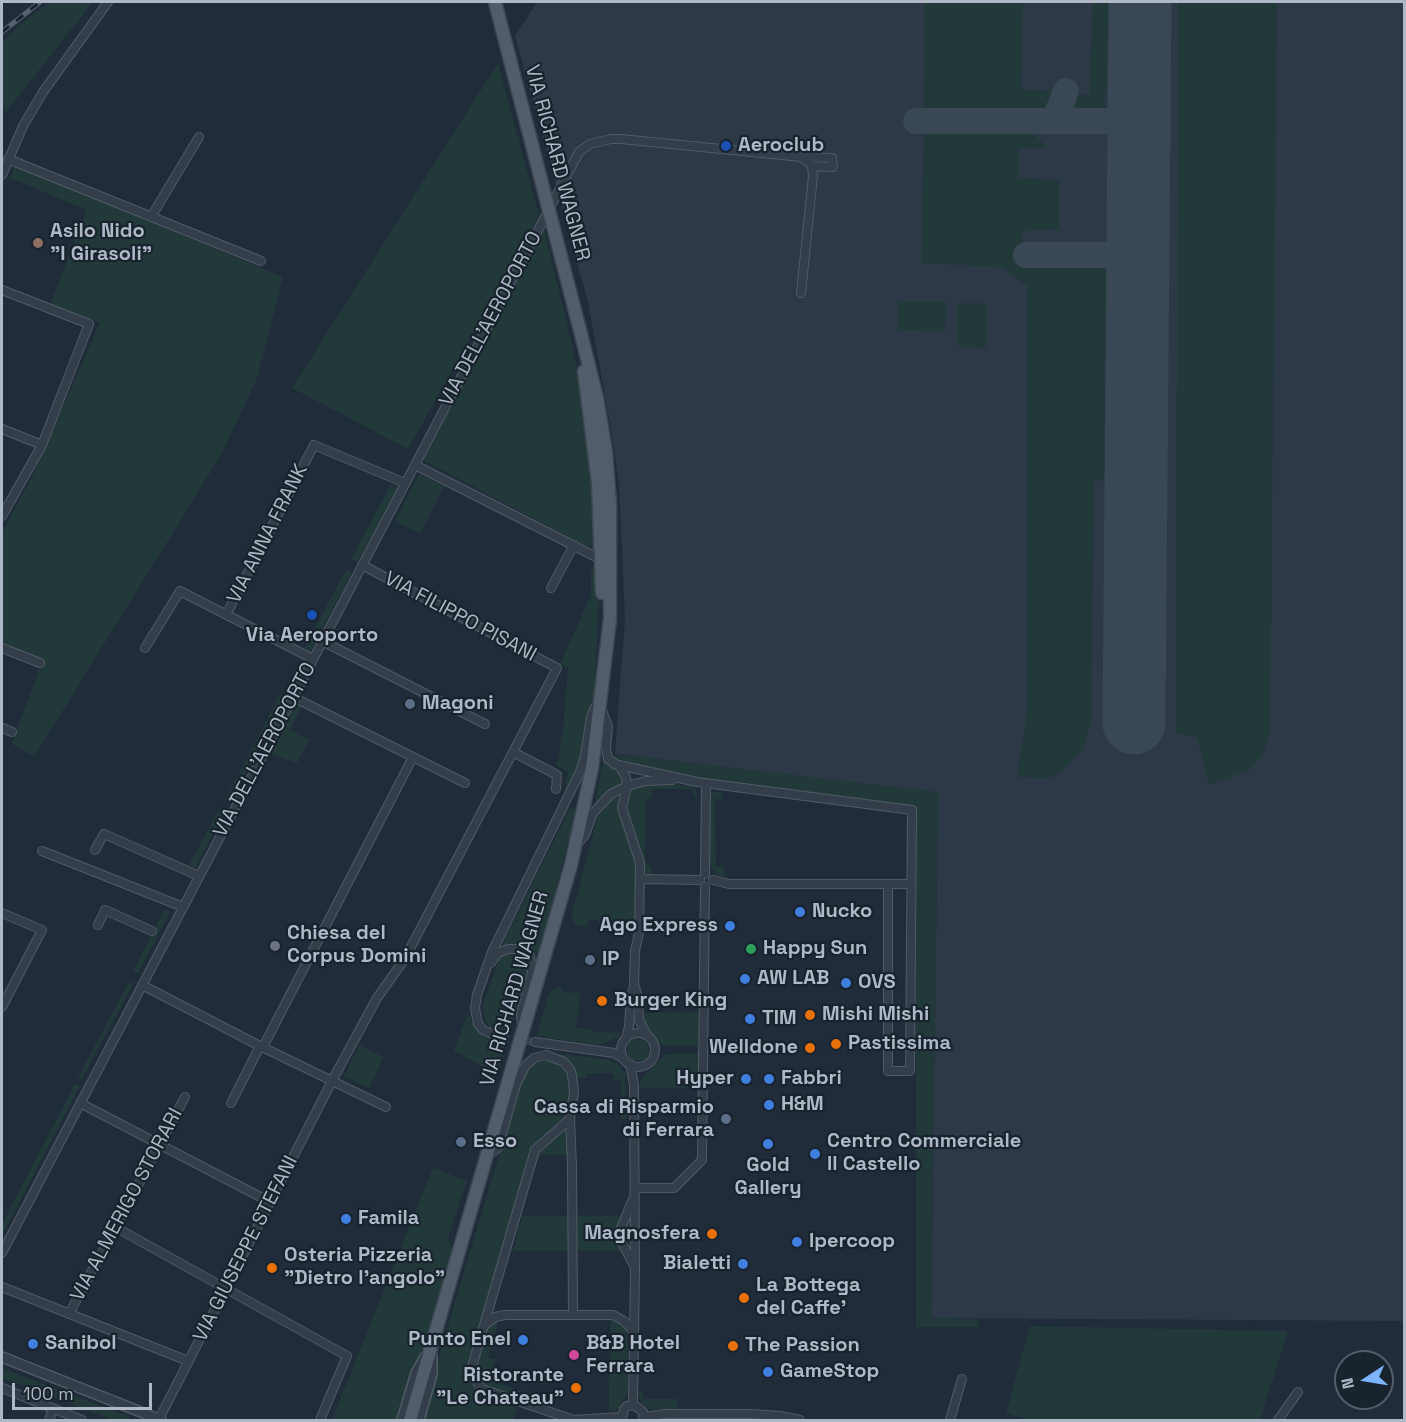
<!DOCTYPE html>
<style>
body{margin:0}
#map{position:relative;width:1406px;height:1422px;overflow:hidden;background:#202c39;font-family:"Space Grotesk",sans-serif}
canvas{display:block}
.frame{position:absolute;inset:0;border:3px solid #aeb8c6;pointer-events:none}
.north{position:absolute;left:1334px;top:1350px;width:60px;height:60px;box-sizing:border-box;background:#19232e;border:2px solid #555f6b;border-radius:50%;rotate:258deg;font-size:16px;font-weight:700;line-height:24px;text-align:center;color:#aeb8c6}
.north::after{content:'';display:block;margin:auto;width:21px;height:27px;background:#7cb5fd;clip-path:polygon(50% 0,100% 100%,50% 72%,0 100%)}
.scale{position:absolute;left:12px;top:1383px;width:140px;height:27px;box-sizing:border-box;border:3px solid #aeb8c6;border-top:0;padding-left:8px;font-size:18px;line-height:21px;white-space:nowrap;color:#aeb8c6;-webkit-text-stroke:4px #19232e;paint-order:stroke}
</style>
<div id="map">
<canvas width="1406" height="1422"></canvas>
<div class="frame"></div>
<div class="north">N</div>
<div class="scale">100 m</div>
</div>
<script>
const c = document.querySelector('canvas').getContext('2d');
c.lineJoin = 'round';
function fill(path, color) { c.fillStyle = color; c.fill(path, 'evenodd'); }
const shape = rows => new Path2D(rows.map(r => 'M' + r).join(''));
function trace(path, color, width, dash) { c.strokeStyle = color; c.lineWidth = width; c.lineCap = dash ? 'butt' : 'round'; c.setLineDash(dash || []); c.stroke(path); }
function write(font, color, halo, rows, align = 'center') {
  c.font = font + ' "Space Grotesk",sans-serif'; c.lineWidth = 4.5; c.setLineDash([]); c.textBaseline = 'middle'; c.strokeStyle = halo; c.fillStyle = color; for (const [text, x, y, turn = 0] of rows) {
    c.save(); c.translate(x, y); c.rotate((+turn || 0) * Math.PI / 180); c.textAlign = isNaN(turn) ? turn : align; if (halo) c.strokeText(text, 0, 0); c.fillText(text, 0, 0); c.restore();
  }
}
const airport = shape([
 [537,2,1404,2,1404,1321,931,1318,938,793,615,754,625,618,619,483,612,434,588,302,515,36]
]);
const green = shape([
 [50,2,93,2,6,112,2,108,2,42,22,23],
 [925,2,1023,2,1021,90,1055,91,1046,112,924,109],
 [1093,2,1110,2,1105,109,1070,107,1071,94,1089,95],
 [1178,2,1277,2,1270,733,1262,756,1249,770,1209,785,1197,738,1176,733],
 [498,63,539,216,408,449,292,388],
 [924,133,1034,134,1048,148,1019,148,1018,178,1059,180,1059,229,1022,231,1022,264,1109,264,1106,481,1094,480,1091,720,1083,749,1063,771,1051,778,1017,777,1027,711,1027,286,1001,267,921,263],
 [15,166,283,277,256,381,221,455,34,757,12,744,43,659,2,643,2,532,32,477,100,323,50,305,87,210,10,178],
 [544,229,572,344,592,452,597,543,593,546,586,546,423,460],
 [898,302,946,302,945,331,898,330],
 [958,303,986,303,986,348,958,347],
 [419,474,444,486,420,534,395,521],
 [391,484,397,488,358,562,351,559],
 [594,567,598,568,600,575,594,698,589,709,580,768,567,795,564,793,568,772,557,765,563,731,568,668,560,664,591,595,591,570],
 [346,569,352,572,310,652,304,649],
 [281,693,286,696,230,802,225,800],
 [296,703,302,706,290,730,309,740,297,763,271,754],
 [615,754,938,792,931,1318,979,1319,978,1327,916,1327,916,806,704,779,627,765,614,758],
 [604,757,608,765,619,772,622,777,622,782,595,804],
 [644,784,666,784,693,786,696,789,697,799,693,795,693,789,653,789,653,796,646,800,645,860,646,864,651,867,651,875,643,872,625,811,629,789],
 [713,792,722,792,722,799,715,799,716,867,724,867,724,874,727,878,716,875,708,861,709,795],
 [621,795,636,860,636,920,633,927,629,928,601,926,598,920,589,920,586,926,577,926,571,916,573,909,595,827,598,817,605,808,612,800],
 [220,808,225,811,195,868,189,865],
 [570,808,574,808,576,812,539,953,533,954,528,948,517,944,508,944,500,949],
 [165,909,170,912,138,973,133,971],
 [508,952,522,954,529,964,510,1031,490,1028,486,1022,482,1007,499,960,503,954],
 [129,982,133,984,82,1079,78,1077],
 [561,986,563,992,580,993,576,1028,589,1029,593,1032,621,1033,618,1037,599,1045,537,1036,548,995,555,988],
 [468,1012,473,1026,479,1033,489,1040,505,1046,498,1074,454,1051],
 [698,1012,698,1046,664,1046,652,1036,642,1022,642,1013],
 '627 1050a11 11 0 1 1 22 0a11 11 0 1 1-22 0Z',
 [359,1045,384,1057,369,1088,344,1076],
 [554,1053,609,1060,619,1065,625,1073,627,1119,621,1119,621,1080,614,1080,614,1073,586,1074,586,1078,577,1078,574,1068,568,1061],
 [670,1054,699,1054,699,1072,687,1072,687,1088,639,1088,641,1080,660,1059,665,1055],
 [547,1060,562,1063,567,1071,571,1101,567,1116,534,1147,531,1153,468,1369,471,1382,477,1390,517,1408,513,1420,424,1420,442,1345,523,1076,533,1064],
 [75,1084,80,1086,2,1235,2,1224],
 [567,1126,567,1155,538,1155],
 [433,1168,467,1181,448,1239,452,1249,430,1331,399,1420,332,1420],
 [522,1216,568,1216,569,1250,513,1251],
 [576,1216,620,1216,616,1229,617,1241,622,1251,576,1250],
 [499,1319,488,1358,496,1359,488,1379,521,1391,519,1399,485,1385,479,1378,476,1370,476,1364,485,1334,490,1326],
 [610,1320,623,1324,627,1330,629,1391,618,1410,609,1410],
 [1030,1326,1288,1331,1260,1420,1030,1420,1006,1413],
 [2,1368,128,1416,132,1420,113,1420,2,1378],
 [638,1392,643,1392,643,1399,677,1399,677,1409,649,1409,642,1404]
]);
const taxiway = shape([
 [916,121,1139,121],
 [1054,121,1066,91],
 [1026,255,1138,255]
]);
const runway = shape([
 [1134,723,1140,2]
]);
const minorTunnel = shape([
 [501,1038,535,1042]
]);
const minor = shape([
 [8,159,261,261],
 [2,175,23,126,43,92,108,2],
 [151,217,199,137],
 [2,290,89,324,42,445,2,516],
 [801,293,813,176,812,166],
 [2,429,42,445],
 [415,465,602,560],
 [551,588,574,545],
 [226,615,314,445,405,483],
 [322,641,485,724],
 [2,648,40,663],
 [145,648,180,591,313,659],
 [293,697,465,783],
 [601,708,608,726,606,748,608,759,620,767,626,777,627,786,622,808,640,863,639,933,635,951,634,986,631,997,629,1026,626,1039],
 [2,728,12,732],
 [513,752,557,775,556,789],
 [614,764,697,782,912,810,910,1071,888,1071,888,884],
 [577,845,585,835,593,813,611,794,627,786,646,781,672,780],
 [95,850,104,834,199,876],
 [42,851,183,907],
 [705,874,706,783],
 [640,879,700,880],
 [713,880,729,884,911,884],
 [2,913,42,930,2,1007],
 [98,925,105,910,152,931],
 [491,963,498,953,508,949,523,949,530,956,532,972,521,1014,522,1023],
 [142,985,260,1046,386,1107],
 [635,987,638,998,639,1020,647,1035],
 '621 1050a17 17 0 1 1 34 0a17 17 0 1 1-34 0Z',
 [501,1038,483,1030,478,1024,475,1008,477,995,492,952,580,772,585,756,591,717,595,707],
 [535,1042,614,1053,624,1059],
 [263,1047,413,757],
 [630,1064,634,1085,635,1269,633,1405],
 [80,1103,270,1202],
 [231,1103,260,1046],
 [570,1119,572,1166,573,1315],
 [487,1156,498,1148,516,1085,525,1066,534,1058,546,1055,564,1062,571,1071,573,1081,574,1092,570,1119,535,1150,473,1363,473,1371,476,1381,482,1389,574,1420,621,1417],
 [635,1188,674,1188,702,1160,705,887],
 [633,1199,619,1233,622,1243,633,1264],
 [115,1227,347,1356,320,1420],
 [2,1253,579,152,590,144,611,139,621,139,802,157,812,166,833,167,832,158,802,157],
 [2,1287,188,1361],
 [69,1314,185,1097],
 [485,1325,495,1317,505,1315,613,1315,624,1321,634,1332],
 [2,1388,82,1420],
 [644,1417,665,1414,751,1414,780,1416,800,1420],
 [159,1419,333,1079,377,998,404,960,557,668,362,565],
 [622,1419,624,1409,627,1406,634,1405,643,1412,643,1420],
 [49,1420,53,1409],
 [950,1420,962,1379],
 [1278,1420,1298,1392]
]);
const tertiary = shape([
 [2,1357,161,1420],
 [402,1420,416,1373,425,1357],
 [419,1420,432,1374,432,1356]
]);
const primary = shape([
 [584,371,598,483,602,593],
 [410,1420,571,865,592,768,610,619,610,504,606,452,597,398,581,334]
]);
const rail = shape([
 [2,32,40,2]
]);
const primaryBridge = shape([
 [495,2,581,334]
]);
const markers = [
 [726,146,6,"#1a4fb4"],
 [38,243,6,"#8d6e63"],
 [312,615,6,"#1a4fb4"],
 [410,704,6,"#5c6f8a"],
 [800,912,6,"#3f7fe0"],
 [730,926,6,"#3f7fe0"],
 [275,946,6,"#6b7280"],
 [751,949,6,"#2e9e5b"],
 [590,960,6,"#5c6f8a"],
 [745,979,6,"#3f7fe0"],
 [846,983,6,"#3f7fe0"],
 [602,1001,6,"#e8710a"],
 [810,1015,6,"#e8710a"],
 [750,1019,6,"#3f7fe0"],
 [836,1044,6,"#e8710a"],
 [810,1048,6,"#e8710a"],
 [746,1079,6,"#3f7fe0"],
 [769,1079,6,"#3f7fe0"],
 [769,1105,6,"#3f7fe0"],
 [726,1119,6,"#5c6f8a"],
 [461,1142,6,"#5c6f8a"],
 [768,1144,6,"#3f7fe0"],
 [815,1154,6,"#3f7fe0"],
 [346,1219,6,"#3f7fe0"],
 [712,1234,6,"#e8710a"],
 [797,1242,6,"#3f7fe0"],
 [743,1264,6,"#3f7fe0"],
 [272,1268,6,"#e8710a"],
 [744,1298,6,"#e8710a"],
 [523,1340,6,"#3f7fe0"],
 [33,1344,6,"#3f7fe0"],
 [733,1346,6,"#e8710a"],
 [574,1355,6,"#d1479c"],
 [768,1372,6,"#3f7fe0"],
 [576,1388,6,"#e8710a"]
];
const poiNames = [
 ["Aeroclub",738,146],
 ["Asilo Nido",50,232],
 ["\"I Girasoli\"",50,255],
 ["Via Aeroporto",312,636,"center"],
 ["Magoni",422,704],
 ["Nucko",812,912],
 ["Ago Express",718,926,"right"],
 ["Chiesa del",287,934],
 ["Corpus Domini",287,957],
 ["Happy Sun",763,949],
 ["IP",602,960],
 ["AW LAB",757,979],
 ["OVS",858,983],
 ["Burger King",614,1001],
 ["Mishi Mishi",822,1015],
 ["TIM",762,1019],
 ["Pastissima",848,1044],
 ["Welldone",798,1048,"right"],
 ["Hyper",734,1079,"right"],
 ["Fabbri",781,1079],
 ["H&M",781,1105],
 ["Cassa di Risparmio",714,1108,"right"],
 ["di Ferrara",714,1131,"right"],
 ["Esso",473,1142],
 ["Centro Commerciale",827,1142],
 ["Il Castello",827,1165],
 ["Gold",768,1166,"center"],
 ["Gallery",768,1189,"center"],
 ["Famila",358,1219],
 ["Magnosfera",700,1234,"right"],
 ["Ipercoop",809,1242],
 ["Osteria Pizzeria",284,1256],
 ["\"Dietro l'angolo\"",284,1279],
 ["Bialetti",731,1264,"right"],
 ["La Bottega",756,1286],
 ["del Caffe'",756,1309],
 ["Punto Enel",511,1340,"right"],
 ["Sanibol",45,1344],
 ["B&B Hotel",586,1344],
 ["Ferrara",586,1367],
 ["The Passion",745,1346],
 ["GameStop",780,1372],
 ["Ristorante",564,1376,"right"],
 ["\"Le Chateau\"",564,1399,"right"]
];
const streetNames = [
 ["VIA RICHARD WAGNER",557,163,75],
 ["VIA DELL'AEROPORTO",491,319,-62],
 ["VIA ANNA FRANK",268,534,-63],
 ["VIA FILIPPO PISANI",460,617,28],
 ["VIA DELL'AEROPORTO",265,750,-62],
 ["VIA RICHARD WAGNER",515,989,-74],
 ["VIA ALMERIGO STORARI",127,1205,-62],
 ["VIA GIUSEPPE STEFANI",246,1249,-63]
];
fill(airport, '#2d3946');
fill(green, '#22393a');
trace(taxiway, '#3a4755', 26);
trace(runway, '#3a4755', 63);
trace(minorTunnel, '#35414e', 8, [8, 4]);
trace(minor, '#515b67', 10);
trace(tertiary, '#515b67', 12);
trace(primary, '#3d4753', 15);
trace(minor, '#333e4a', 8);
trace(tertiary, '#333e4a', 9);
trace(primary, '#515d6a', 12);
trace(rail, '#556271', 5);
trace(rail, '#19232e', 3, [9]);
trace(primaryBridge, '#3d4753', 15, []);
trace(primaryBridge, '#515d6a', 12);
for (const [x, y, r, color] of markers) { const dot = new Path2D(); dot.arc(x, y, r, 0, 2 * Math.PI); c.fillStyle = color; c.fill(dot); trace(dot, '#19232e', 2); }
write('bold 20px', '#aeb8c6', '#19232e', poiNames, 'left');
write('20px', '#aeb8c6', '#19232e', streetNames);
</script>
